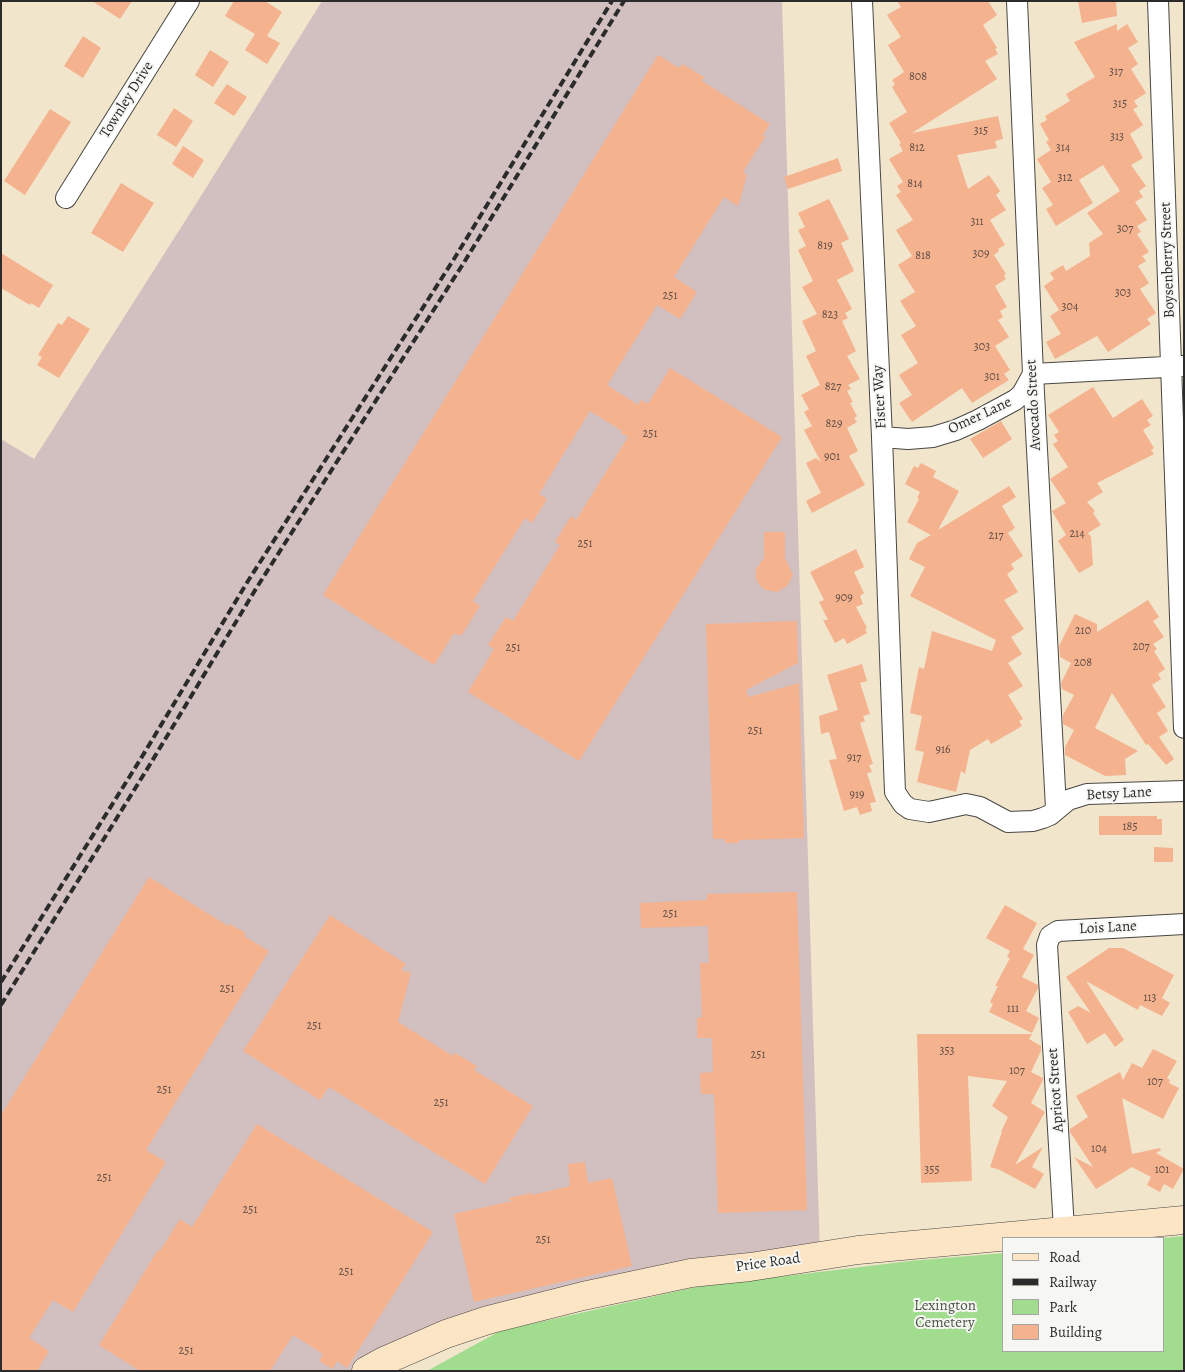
<!DOCTYPE html>
<style>
body{margin:0}
#map{position:relative;width:1185px;height:1372px;overflow:hidden;background:#f1e5cc;font-family:Alegreya,serif}
canvas{display:block}
.frame{position:absolute;inset:0;border:2px solid #2b2b2b;pointer-events:none}
.legend{position:absolute;left:1002px;top:1237px;width:162px;height:115px;box-sizing:border-box;background:#f6f6f2;border:1px solid #a5a5a2;margin:0;padding:6px 9px;list-style:none;font-size:15px;color:#2b2b2b}
.legend li{display:flex;align-items:center;gap:10px;height:25px}
.legend b{width:25px;border:1px solid #a5a5a2}
</style>
<div id="map">
<canvas width="1185" height="1372"></canvas>
<div class="frame"></div>
<ul class="legend">
<li><b style="height:6px;background:#fce5c4"></b>Road</li>
<li><b style="height:6px;background:#2b2b2b"></b>Railway</li>
<li><b style="height:14px;background:#a1dc8f"></b>Park</li>
<li><b style="height:14px;background:#f5b28f"></b>Building</li>
</ul>
</div>
<script>
const c = document.querySelector('canvas').getContext('2d');
c.lineJoin = 'round';
function fill(path, color) { c.fillStyle = color; c.fill(path, 'evenodd'); }
const shape = rows => new Path2D(rows.map(r => 'M' + r).join(''));
function trace(path, color, width, dash) { c.strokeStyle = color; c.lineWidth = width; c.lineCap = dash ? 'butt' : 'round'; c.setLineDash(dash || []); c.stroke(path); }
function write(font, color, halo, rows, align = 'center') {
  c.font = font + ' Alegreya,serif'; c.lineWidth = 4; c.setLineDash([]); c.textBaseline = 'middle'; c.strokeStyle = halo; c.fillStyle = color; for (const [text, x, y, turn = 0] of rows) {
    c.save(); c.translate(x, y); c.rotate((+turn || 0) * Math.PI / 180); c.textAlign = isNaN(turn) ? turn : align; if (halo) c.strokeText(text, 0, 0); c.fillText(text, 0, 0); c.restore();
  }
}
const industrial = shape([
 [322,1,782,1,820,1256,662,1279,366,1371,1,1371,1,439,34,459,206,188]
]);
const green = shape([
 [1184,1236,1184,1371,427,1371,500,1331,696,1287,910,1261,1004,1253,1004,1351,1164,1351,1163,1238]
]);
const building = shape([
 [92,1,132,1,120,19],
 [234,1,265,1,282,12,267,36,280,43,267,64,245,50,255,34,225,16],
 [897,1,988,1,997,15,983,25,997,48,995,49,998,54,985,61,997,79,912,133,998,116,1003,139,995,141,997,148,957,155,968,189,989,175,1000,191,996,195,1006,210,990,220,1005,245,998,249,999,251,994,255,1006,274,1004,275,1006,279,995,286,1007,307,1000,311,1003,317,998,320,1009,337,995,346,1010,370,1004,374,1009,380,972,403,962,388,912,422,899,403,912,395,899,375,918,363,901,335,916,326,900,301,915,292,898,265,912,256,896,230,913,220,896,195,901,192,897,186,903,182,889,159,903,151,899,144,901,143,889,123,907,112,892,87,895,84,892,80,904,72,888,45,901,37,887,15,901,7],
 [1078,1,1116,1,1117,16,1082,23],
 [1117,24,1117,31,1127,24,1138,42,1128,48,1138,64,1131,69,1146,93,1134,101,1138,107,1133,109,1143,125,1130,134,1143,158,1131,165,1146,186,1139,191,1143,197,1135,202,1147,220,1137,226,1141,232,1137,234,1149,252,1142,256,1146,261,1138,266,1149,283,1140,289,1156,313,1147,319,1151,324,1108,352,1097,336,1055,359,1046,342,1061,334,1050,316,1059,310,1044,286,1054,279,1050,273,1063,265,1066,271,1090,256,1089,243,1103,234,1087,213,1120,191,1103,165,1079,180,1093,203,1056,226,1046,209,1053,205,1042,188,1051,182,1037,159,1051,150,1046,142,1049,140,1040,124,1047,120,1045,116,1070,101,1066,94,1095,77,1074,42],
 [83,36,101,48,83,78,64,66],
 [210,50,229,62,213,87,195,75],
 [658,55,679,68,682,64,704,77,702,81,770,124,763,135,765,137,743,172,747,175,738,206,724,197,674,277,697,292,680,319,657,305,607,385,638,405,641,400,648,404,670,368,782,437,579,761,468,692,494,649,488,645,506,617,513,621,560,545,555,542,571,516,576,520,628,437,621,433,622,431,590,411,539,494,547,499,532,523,525,518,473,601,480,606,461,636,454,633,434,665,323,595],
 [227,84,247,97,234,116,214,103],
 [174,108,193,121,176,147,157,135],
 [50,109,71,122,25,195,4,181],
 [183,146,204,160,193,178,172,164],
 [838,158,842,171,788,189,784,177],
 [121,183,154,203,123,252,91,233],
 [829,199,849,239,841,243,854,271,837,280,852,309,845,313,848,318,842,321,856,351,847,356,860,379,848,385,851,389,847,391,853,402,850,403,857,416,854,418,857,422,847,428,858,451,849,456,865,485,812,513,806,501,821,493,806,463,816,458,821,462,804,430,812,426,804,412,809,409,801,395,820,385,806,356,816,351,802,321,817,314,802,287,813,281,798,250,806,246,798,230,805,227,798,213],
 [1,253,53,285,39,308,31,303,30,305,1,288],
 [68,316,90,329,59,378,37,365,42,357,38,355,58,323,62,325],
 [1093,387,1113,418,1142,399,1153,416,1147,420,1151,425,1143,430,1154,448,1151,450,1154,454,1097,483,1103,492,1087,502,1095,511,1093,513,1101,525,1088,533,1091,537,1093,565,1079,573,1058,541,1066,535,1052,511,1066,503,1050,479,1068,467,1053,444,1058,441,1054,435,1059,432,1048,415],
 [1001,421,1012,439,983,458,970,439],
 [921,463,936,471,933,477,959,491,938,530,1009,486,1016,497,1002,506,1015,528,1008,533,1023,556,1011,564,1014,569,1007,574,1018,592,1004,600,1024,629,1011,637,1022,654,1008,663,1023,686,1008,695,1023,719,1019,721,1022,726,991,744,988,739,970,750,965,774,961,771,956,792,917,782,924,752,915,750,922,716,910,713,919,667,924,669,932,631,992,651,996,640,910,596,925,567,909,559,917,543,931,535,907,522,919,499,917,498,920,492,905,484,914,466,918,468],
 [764,532,785,532,785,558,793,575,787,586,777,592,766,590,761,587,756,579,756,569,764,558],
 [856,549,864,567,854,572,864,593,860,596,863,604,856,607,867,628,865,629,867,633,847,644,844,638,835,643,823,620,828,620,819,602,824,600,810,572],
 [1148,600,1159,617,1153,621,1164,637,1153,644,1157,649,1154,651,1165,669,1158,674,1161,679,1152,685,1166,707,1157,713,1168,731,1159,737,1174,759,1166,765,1148,744,1146,745,1112,693,1095,728,1138,751,1125,759,1126,775,1105,776,1065,755,1065,747,1074,730,1063,724,1063,715,1074,695,1062,689,1061,683,1071,663,1060,657,1059,646,1075,614,1097,624,1097,632],
 [797,621,798,663,746,690,749,697,799,683,804,838,739,840,739,843,725,843,725,839,713,839,706,624],
 [862,664,867,681,860,683,870,714,863,716,865,721,860,723,873,764,869,765,872,772,867,773,876,802,870,803,872,811,860,815,857,807,844,811,829,760,837,759,829,732,821,734,819,716,838,710,827,675],
 [1099,816,1157,816,1157,819,1162,819,1162,835,1099,835],
 [1154,847,1173,848,1173,862,1154,862],
 [149,877,228,926,230,924,246,933,244,936,269,951,146,1150,166,1162,73,1312,53,1300,29,1338,49,1351,37,1371,1,1371,1,1115],
 [797,892,807,1210,718,1213,714,1094,701,1094,700,1073,713,1072,712,1038,697,1038,697,1018,702,1017,700,963,709,963,708,926,641,928,640,903,707,900,707,894],
 [1005,905,1037,923,1023,949,1034,955,1022,977,1038,985,1038,988,1026,1011,1039,1018,1032,1033,989,1012,993,1004,990,1002,998,986,995,986,1010,958,1007,957,1010,951,986,938],
 [330,915,406,964,401,970,411,973,398,1022,453,1056,455,1053,477,1066,474,1070,533,1106,485,1184,329,1087,320,1100,243,1051],
 [1109,948,1123,948,1174,975,1162,998,1170,1003,1162,1016,1140,1005,1138,1010,1086,981,1124,1040,1115,1047,1105,1033,1087,1044,1068,1012,1078,1006,1091,1013,1066,977],
 [917,1034,1032,1034,1029,1039,1041,1046,1041,1051,1031,1072,1043,1078,1043,1080,1031,1103,1045,1112,1015,1165,1043,1147,1032,1167,1044,1174,1035,1189,1000,1170,990,1167,1002,1132,1001,1132,1008,1117,992,1106,1007,1081,968,1076,972,1181,921,1183],
 [1153,1049,1177,1061,1167,1078,1170,1080,1169,1083,1179,1088,1163,1119,1122,1098,1132,1154,1160,1148,1161,1150,1156,1153,1184,1169,1173,1189,1164,1184,1160,1192,1147,1185,1151,1177,1132,1167,1096,1189,1074,1157,1093,1167,1070,1132,1070,1129,1088,1117,1076,1096,1120,1072,1123,1080,1132,1063,1142,1068],
 [257,1124,433,1232,347,1368,337,1361,333,1369,319,1361,323,1354,293,1335,270,1371,140,1371,99,1345,158,1250,160,1251,180,1219,192,1227],
 [585,1162,588,1183,612,1178,632,1266,474,1302,454,1214,512,1201,508,1198,531,1193,532,1195,570,1186,568,1164]
]);
const street = shape([
 [862,1,882,437,895,792,903,804,910,809,929,812,966,804,980,807,1008,822,1033,821,1043,818,1050,815,1068,800,1087,794,1184,791],
 [1017,1,1033,374,1056,808],
 [1158,1,1184,728],
 [66,198,189,1],
 [882,437,908,439,933,437,956,430,978,420,1015,400,1022,394,1033,374,1184,366],
 [1064,1229,1047,945,1050,936,1058,931,1184,924]
]);
const secondary = shape([
 [366,1371,384,1361,446,1334,488,1320,583,1296,691,1273,750,1267,858,1250,1184,1220]
]);
const rail = shape([
 [1,982,140,760,248,581,454,259,612,1],
 [1,1005,149,766,257,587,463,264,624,1]
]);
const numberNames = [
 ["317",1116,72],
 ["808",918,77],
 ["315",1120,104],
 ["315",981,131],
 ["313",1117,137],
 ["812",917,148],
 ["314",1063,148],
 ["312",1065,178],
 ["814",915,184],
 ["311",977,222],
 ["307",1125,229],
 ["819",825,246],
 ["309",981,254],
 ["818",923,256],
 ["303",1123,293],
 ["251",670,296],
 ["304",1070,307],
 ["823",830,315],
 ["303",982,347],
 ["301",992,377],
 ["827",833,387],
 ["829",834,424],
 ["251",650,434],
 ["901",832,457],
 ["214",1077,534],
 ["217",996,536],
 ["251",585,544],
 ["909",844,598],
 ["210",1083,631],
 ["207",1141,647],
 ["251",513,648],
 ["208",1083,663],
 ["251",755,731],
 ["916",943,750],
 ["917",854,758],
 ["919",857,795],
 ["185",1130,827],
 ["251",670,914],
 ["251",227,989],
 ["113",1150,998],
 ["111",1013,1009],
 ["251",314,1026],
 ["353",947,1051],
 ["251",758,1055],
 ["107",1017,1071],
 ["107",1155,1082],
 ["251",164,1090],
 ["251",441,1103],
 ["104",1099,1149],
 ["355",932,1170],
 ["101",1162,1170],
 ["251",104,1178],
 ["251",250,1210],
 ["251",543,1240],
 ["251",346,1272],
 ["251",186,1351]
];
const streetNames = [
 ["Townley Drive",127,100,-58],
 ["Boysenberry Street",1168,260,-92],
 ["Fister Way",880,397,-93],
 ["Avocado Street",1034,405,-93],
 ["Omer Lane",980,416,-25],
 ["Betsy Lane",1119,794,-3],
 ["Lois Lane",1108,928,-3],
 ["Apricot Street",1056,1090,-94],
 ["Price Road",768,1263,-8]
];
const parkNames = [
 ["Lexington",945,1306],
 ["Cemetery",945,1323]
];
fill(industrial, '#d2bfbf');
fill(green, '#a1dc8f');
fill(building, '#f5b28f');
trace(street, '#494743', 22);
trace(secondary, '#494743', 29);
trace(street, '#fff', 20);
trace(secondary, '#fce5c4', 28);
trace(rail, '#2b2b2b', 4, [8, 4]);
write('12px', '#5e4d44', null, numberNames);
write('15px', '#2b2b2b', '#f6f6f2', streetNames);
write('15px', '#485744', '#f6f6f2', parkNames);
</script>
